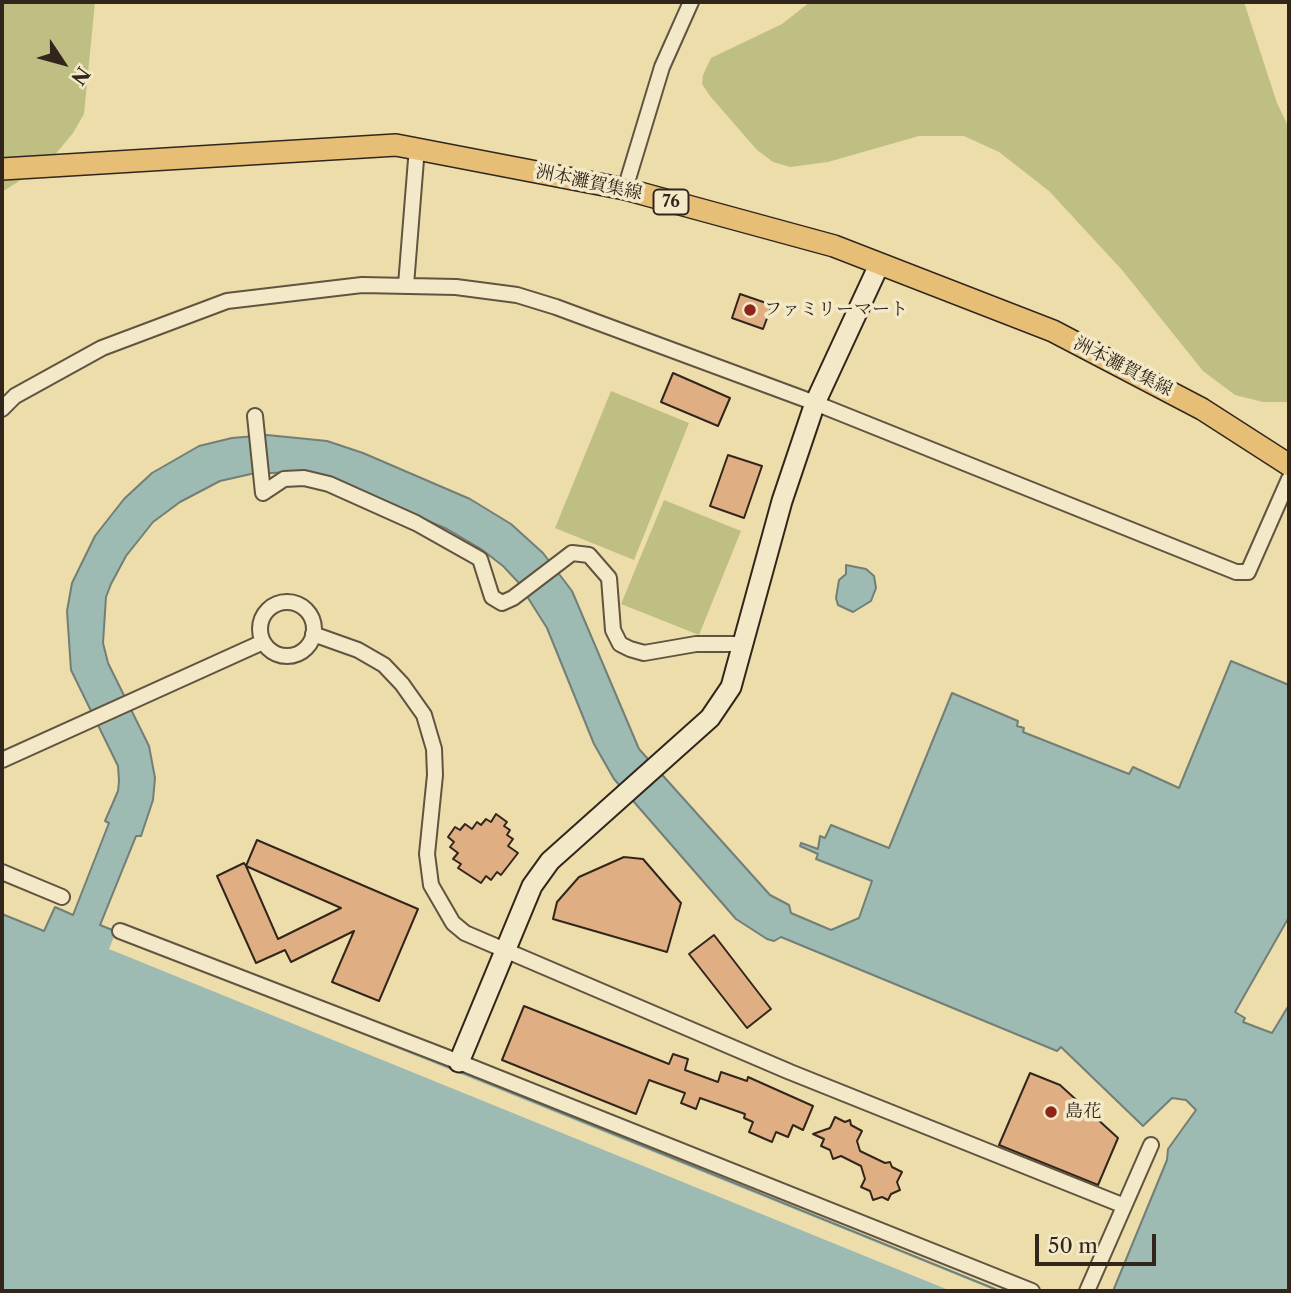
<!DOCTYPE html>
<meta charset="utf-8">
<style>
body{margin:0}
#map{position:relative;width:1291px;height:1293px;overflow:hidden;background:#edddab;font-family:"Libre Caslon Text",serif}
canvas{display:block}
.frame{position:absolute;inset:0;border:4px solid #32261c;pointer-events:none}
.north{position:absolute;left:28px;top:28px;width:70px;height:70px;-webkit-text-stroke:5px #f3e9c8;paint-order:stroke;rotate:126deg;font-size:19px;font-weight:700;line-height:28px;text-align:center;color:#32261c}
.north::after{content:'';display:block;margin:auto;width:24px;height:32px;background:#32261c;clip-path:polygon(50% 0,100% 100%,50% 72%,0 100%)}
.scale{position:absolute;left:1035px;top:1234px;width:121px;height:32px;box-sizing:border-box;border:4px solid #32261c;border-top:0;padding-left:9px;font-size:21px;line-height:24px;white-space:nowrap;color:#32261c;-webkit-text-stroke:5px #f3e9c8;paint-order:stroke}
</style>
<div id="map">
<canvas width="1291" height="1293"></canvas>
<div class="frame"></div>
<div class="north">N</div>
<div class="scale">50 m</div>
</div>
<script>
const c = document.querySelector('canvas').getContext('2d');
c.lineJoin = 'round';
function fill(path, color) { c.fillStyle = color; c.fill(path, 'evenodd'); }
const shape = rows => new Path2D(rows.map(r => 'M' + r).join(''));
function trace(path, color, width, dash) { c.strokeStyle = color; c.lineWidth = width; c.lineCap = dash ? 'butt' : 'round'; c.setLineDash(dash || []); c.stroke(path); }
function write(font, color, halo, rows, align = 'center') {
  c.font = font + ' "Libre Caslon Text","Noto Serif JP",serif'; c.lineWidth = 7; c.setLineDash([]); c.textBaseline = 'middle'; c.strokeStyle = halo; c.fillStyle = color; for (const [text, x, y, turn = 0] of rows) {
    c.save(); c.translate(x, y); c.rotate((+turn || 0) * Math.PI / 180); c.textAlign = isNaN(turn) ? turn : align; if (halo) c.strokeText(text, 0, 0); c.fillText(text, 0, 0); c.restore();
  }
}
const green = shape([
 [2,2,95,2,84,114,73,133,49,162,2,192],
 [810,2,1244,2,1277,103,1289,128,1289,402,1263,402,1235,395,1203,371,1122,270,1049,191,999,152,964,136,919,136,828,162,790,167,773,162,757,150,710,96,702,84,703,75,711,58,782,24],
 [611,391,689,423,634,560,555,528],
 [664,500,741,531,699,635,621,604]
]);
const water = shape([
 [267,435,327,441,363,453,470,499,511,524,543,553,572,591,639,749,770,895,789,905,791,913,831,930,859,918,872,881,816,859,818,854,800,846,801,843,818,849,820,836,825,838,831,825,889,848,952,693,1018,721,1017,726,1024,728,1023,732,1129,774,1133,767,1179,788,1231,661,1289,685,1289,917,1235,1012,1245,1018,1243,1022,1272,1033,1289,1005,1289,1291,1113,1291,1167,1160,1168,1149,1196,1110,1186,1100,1172,1098,1143,1126,1061,1047,1057,1051,781,937,774,941,767,939,736,919,614,779,594,744,547,628,518,582,503,566,481,549,447,529,398,508,293,472,251,474,220,481,180,502,153,522,126,556,111,584,106,597,103,643,108,663,149,746,155,778,153,800,141,836,136,836,100,925,1000,1291,2,1291,2,914,44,931,55,907,73,915,109,823,105,821,118,791,119,781,118,766,71,670,67,611,72,583,95,536,124,499,152,473,199,446,232,438,267,435],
 [846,565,866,569,874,576,876,588,871,601,853,612,838,605,836,598,839,580,846,574,846,565]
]);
const pier = shape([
 [115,934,996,1291,951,1291,109,949]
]);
const building = shape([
 [740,294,772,305,763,329,732,318,740,294],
 [673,373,730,398,718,426,661,402,673,373],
 [728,455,762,466,744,518,710,506,728,455],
 [496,814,507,822,504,826,510,830,507,835,513,839,508,846,518,853,501,875,497,872,491,880,486,876,481,883,458,868,461,864,453,859,458,853,450,847,454,842,448,837,455,827,460,830,465,824,472,829,477,822,481,825,486,819,491,822,496,814],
 [257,840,418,909,379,1001,332,982,354,931,291,962,285,950,256,963,217,876,244,863,246,866,257,840],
 [246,866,341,908,278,939,246,866],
 [624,857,643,859,681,903,667,952,553,919,557,902,579,877,624,857],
 [714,935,771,1009,747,1028,689,954,714,935],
 [524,1006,669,1064,673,1054,688,1059,685,1070,718,1082,721,1072,747,1081,748,1077,813,1106,803,1130,793,1125,788,1137,776,1132,772,1142,749,1132,753,1122,744,1118,745,1114,700,1098,696,1109,681,1103,685,1093,649,1080,636,1114,502,1060,524,1006],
 [1030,1073,1060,1085,1118,1138,1098,1185,999,1145,1030,1073],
 [835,1117,845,1122,850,1120,851,1125,862,1131,857,1141,860,1151,885,1163,890,1162,892,1167,902,1172,897,1182,900,1190,891,1194,888,1200,882,1197,873,1200,870,1191,861,1187,865,1179,861,1166,841,1156,833,1159,830,1150,821,1146,824,1139,813,1134,830,1128,835,1117]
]);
const street = shape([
 [625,189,662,67,691,2],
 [406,285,417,147],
 [2,409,15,396,102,348,227,301,362,285,456,287,517,295,556,307,815,403,1236,572,1248,572,1289,479],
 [255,416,263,493,284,479,304,478,329,484,416,523,480,559,492,597,502,603,513,598,572,553,589,555,609,578,613,630,620,644,630,649,644,653,696,644,744,644],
 '260 629a27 27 0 1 1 54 0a27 27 0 1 1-54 0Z',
 [313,634,358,650,384,665,402,684,424,715,434,749,435,775,427,854,431,885,453,923,465,933,790,1072,1122,1205],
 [2,760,263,642],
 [2,872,62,897],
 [120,931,459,1062,1032,1291],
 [1087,1291,1151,1145]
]);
const secondary = shape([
 [459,1062,532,886,550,861,710,718,731,687,782,501,815,403,879,265]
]);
const primary = shape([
 [2,169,396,145,625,189,834,246,1053,331,1202,409,1289,465]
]);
const markers = [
 [750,310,7,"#8f2418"],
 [1051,1112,7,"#8f2418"]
];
const shields = [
 [671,202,35]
];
const shieldNames = [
 ["76",671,202]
];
const streetNames = [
 ["洲本灘賀集線",589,183,12],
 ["洲本灘賀集線",1123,367,27]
];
const poiNames = [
 ["ファミリーマート",764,310],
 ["島花",1065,1112]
];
fill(green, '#bfbf84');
fill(water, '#9dbab3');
trace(water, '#727f77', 2);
fill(pier, '#edddab');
fill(building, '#e0ae83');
trace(building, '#32261c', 2);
trace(street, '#615440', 18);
trace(secondary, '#32261c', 23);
trace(primary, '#32261c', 24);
trace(street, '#f3e9c8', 14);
trace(secondary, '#f3e9c8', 19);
trace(primary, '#e6be76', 21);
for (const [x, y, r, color] of markers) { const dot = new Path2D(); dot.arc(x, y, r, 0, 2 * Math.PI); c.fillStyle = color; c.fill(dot); trace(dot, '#f3e9c8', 2.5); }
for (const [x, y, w] of shields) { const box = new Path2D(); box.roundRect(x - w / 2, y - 12.5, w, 25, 5); c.fillStyle = '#f3e9c8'; c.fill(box); trace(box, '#32261c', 2); }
write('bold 16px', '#32261c', null, shieldNames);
write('18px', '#32261c', '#f3e9c8', streetNames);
write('18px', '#32261c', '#f3e9c8', poiNames, 'left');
</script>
